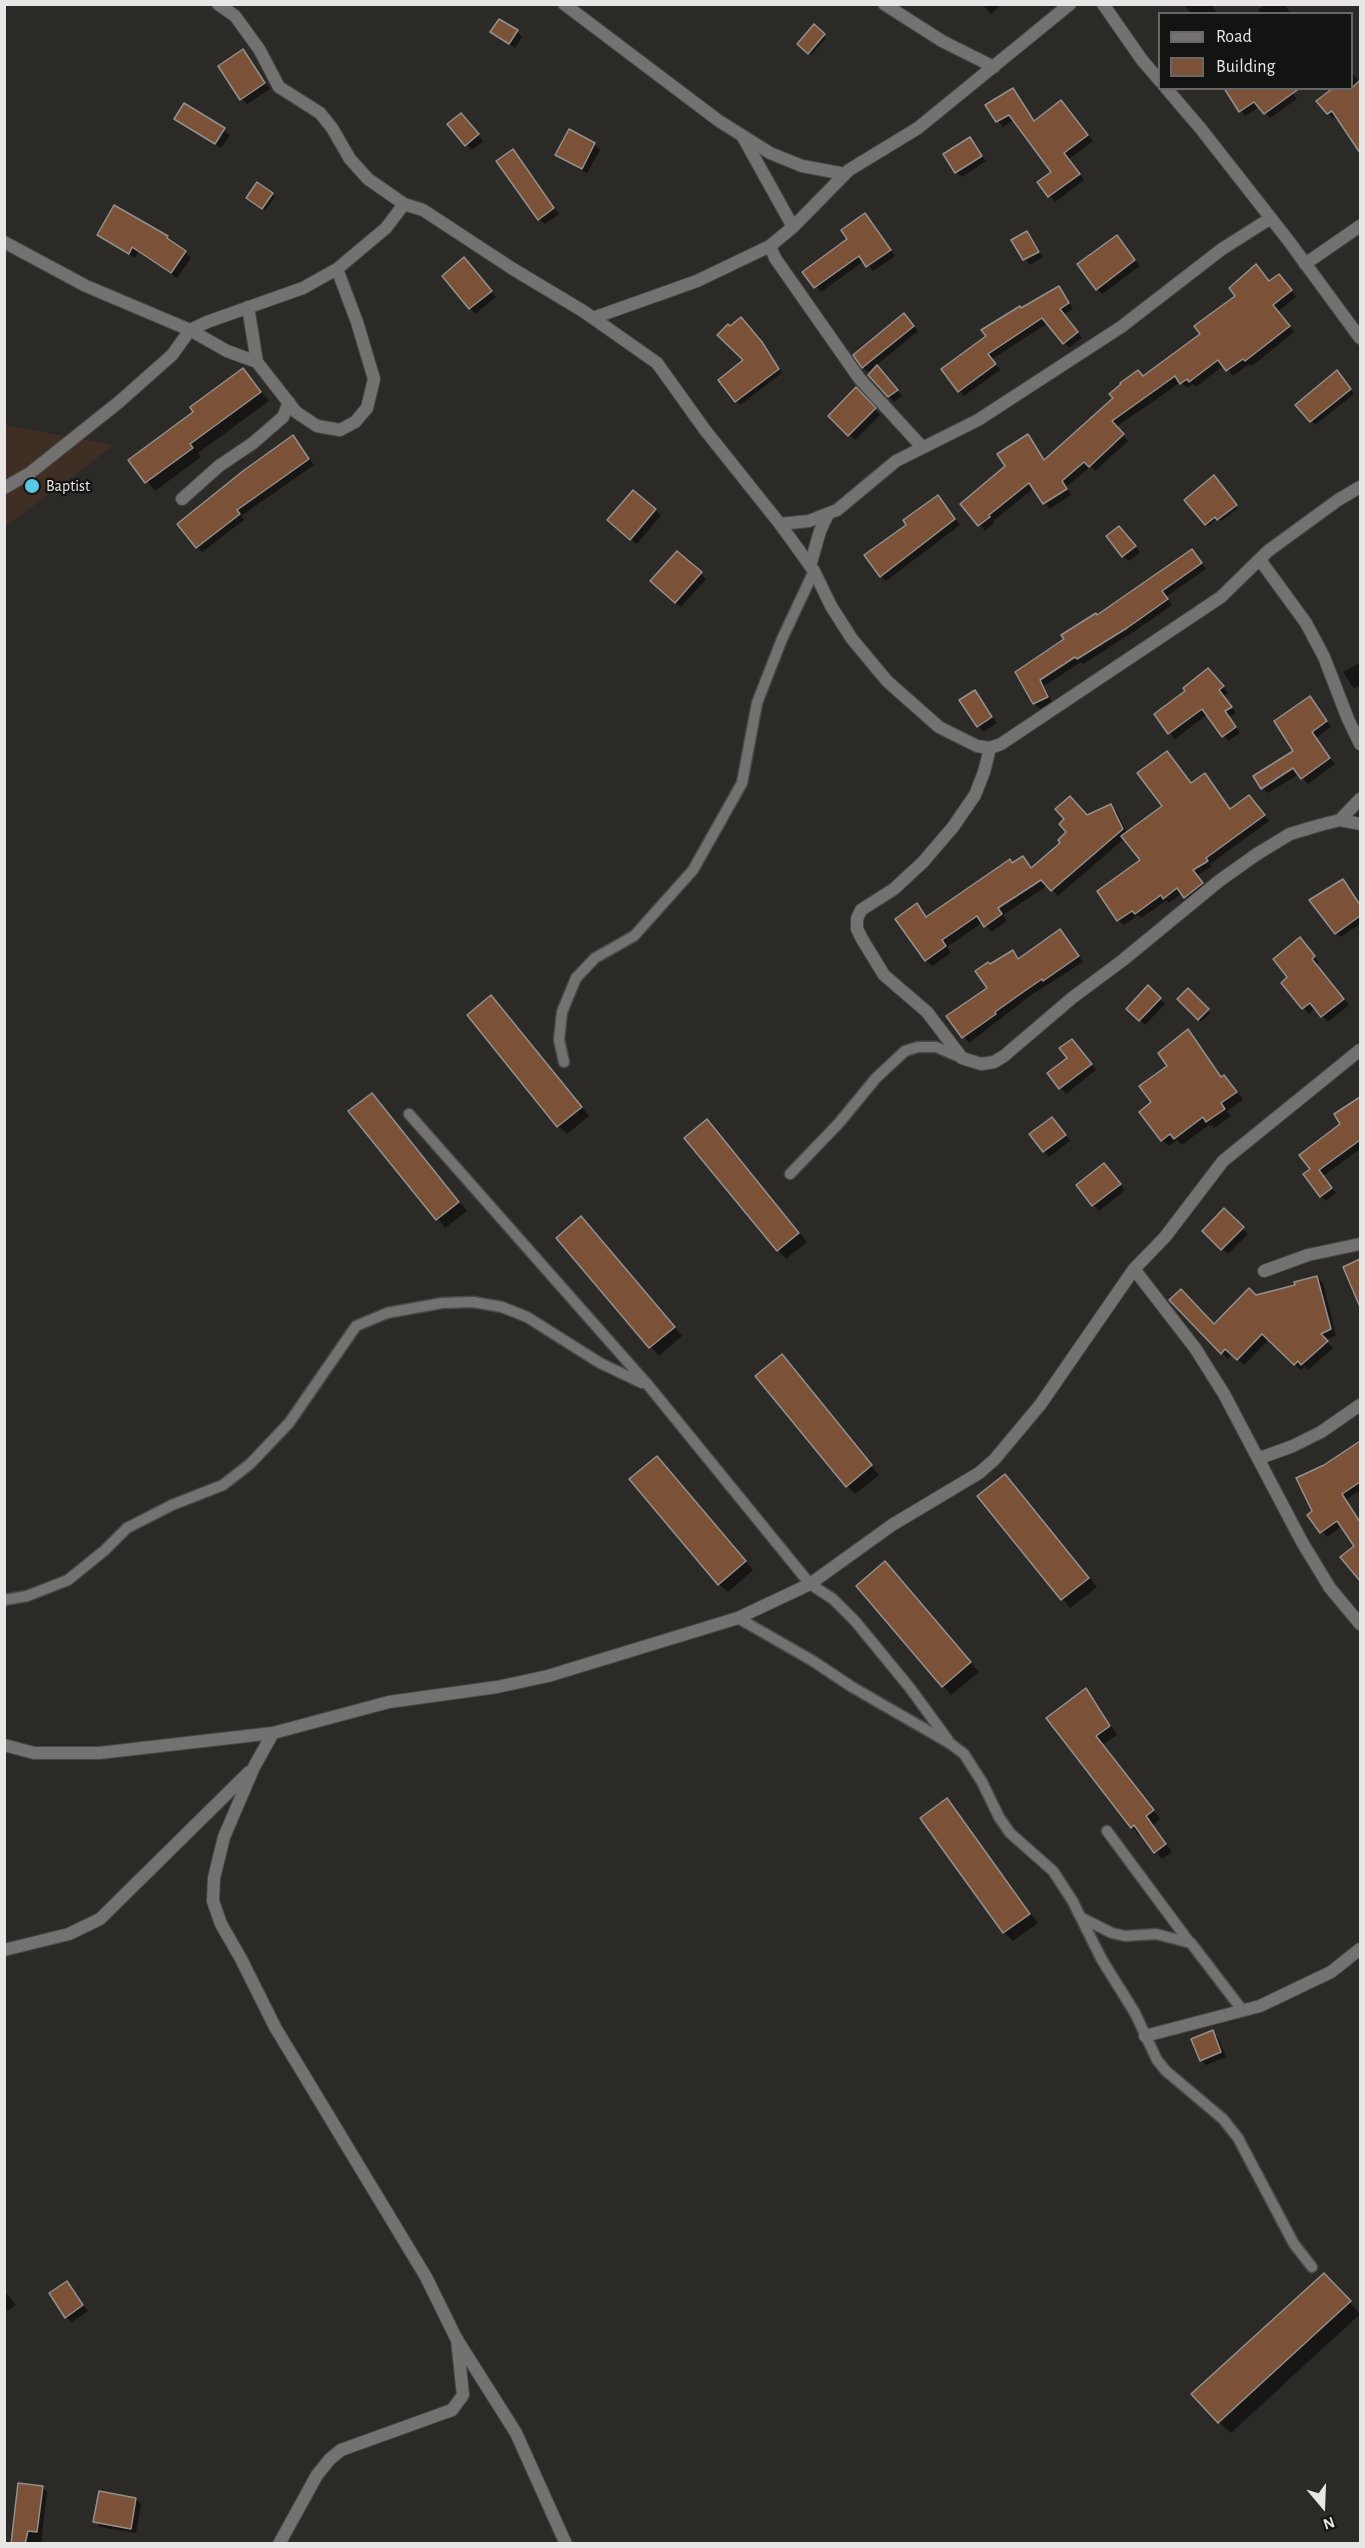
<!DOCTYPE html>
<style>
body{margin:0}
#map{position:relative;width:1365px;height:2548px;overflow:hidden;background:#2b2a27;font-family:"Alegreya Sans",sans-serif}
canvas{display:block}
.frame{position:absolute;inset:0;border:6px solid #e8e7e6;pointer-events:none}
.legend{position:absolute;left:1158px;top:12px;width:195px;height:78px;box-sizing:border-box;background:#131311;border:2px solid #686866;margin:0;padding:8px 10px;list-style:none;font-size:18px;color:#e8e7e6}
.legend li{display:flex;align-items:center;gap:12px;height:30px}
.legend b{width:30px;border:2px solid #686866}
.north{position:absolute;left:1293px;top:2476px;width:60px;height:60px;-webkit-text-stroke:4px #131311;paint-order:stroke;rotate:161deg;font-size:16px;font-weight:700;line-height:24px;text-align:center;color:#e8e7e6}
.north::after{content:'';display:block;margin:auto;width:21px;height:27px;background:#e8e7e6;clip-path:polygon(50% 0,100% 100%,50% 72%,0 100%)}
</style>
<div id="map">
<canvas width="1365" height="2548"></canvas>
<div class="frame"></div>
<ul class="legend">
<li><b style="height:8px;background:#737271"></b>Road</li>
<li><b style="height:16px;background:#7b5237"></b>Building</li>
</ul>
<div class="north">N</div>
</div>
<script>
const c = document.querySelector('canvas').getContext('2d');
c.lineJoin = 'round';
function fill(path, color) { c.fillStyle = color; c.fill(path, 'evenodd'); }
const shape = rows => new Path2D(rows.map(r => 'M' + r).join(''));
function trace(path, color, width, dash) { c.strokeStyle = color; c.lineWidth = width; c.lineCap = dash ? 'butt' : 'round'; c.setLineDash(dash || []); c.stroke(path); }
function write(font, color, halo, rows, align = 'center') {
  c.font = font + ' "Alegreya Sans",sans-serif'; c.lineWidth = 4.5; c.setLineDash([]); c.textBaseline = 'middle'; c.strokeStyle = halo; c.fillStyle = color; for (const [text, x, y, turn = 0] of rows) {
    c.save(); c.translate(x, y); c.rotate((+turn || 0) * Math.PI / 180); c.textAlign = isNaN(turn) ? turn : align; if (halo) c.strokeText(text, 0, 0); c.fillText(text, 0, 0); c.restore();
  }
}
const medical = shape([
 [5,425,114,445,5,527]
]);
const shadow = shape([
 [982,4,1002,4,991,14],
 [1184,4,1214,4,1212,6,1218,13,1191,14],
 [1266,4,1284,4,1291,14,1261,14,1258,10],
 [814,26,826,38,811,55,799,44],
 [517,31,522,37,515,48,492,32],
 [243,51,270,89,247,104,242,99],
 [1353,74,1360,82,1360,147,1336,115,1333,118,1328,113,1352,88],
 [1289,88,1297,99,1270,118,1260,106,1245,116,1230,95],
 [1012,90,1035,122,1066,107,1093,141,1069,159,1084,180,1055,202,1039,182,1053,172,1014,120,1003,127,987,106],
 [185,105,230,135,221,148,182,124],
 [466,120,483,141,472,150,449,125],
 [970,139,986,161,962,177,956,172],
 [594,144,600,150,587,173,562,160,557,155],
 [518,156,559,214,545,224,539,219],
 [258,184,275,197,265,210,250,200],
 [865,215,895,256,873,271,864,261,821,292,804,272,849,239],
 [1026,233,1043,257,1030,265,1013,240],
 [98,235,167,237,191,258,177,278,138,252,135,258],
 [1122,242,1140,266,1102,294,1097,289],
 [469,265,496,297,475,314,470,308],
 [1284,281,1296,297,1277,312,1294,332,1252,366,1249,364,1233,376,1224,365,1196,387,1193,384,1187,388,1181,382,1116,427,1128,441,1095,471,1091,466,1066,487,1071,495,1050,509,1034,488,993,521,994,523,985,531,962,504,1007,466,1028,436,1045,461,1144,377,1270,282],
 [1059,288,1073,309,1064,314,1082,338,1069,348,1048,323,992,359,1000,370,964,396,943,370],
 [909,320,918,331,868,372,863,367],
 [765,347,782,373,740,405,720,380],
 [243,370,269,401,198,453,201,457,155,491,130,460,195,412],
 [883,372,902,396,894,402,870,375],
 [1341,377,1354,394,1315,425,1297,405],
 [856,389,880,415,855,440,830,416],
 [298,443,314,465,241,516,244,520,202,552,197,547],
 [1216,480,1238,508,1221,521,1218,518,1208,526,1186,500],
 [633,492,661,515,637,544,614,525],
 [938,497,960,525,886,581,881,576,908,525],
 [1125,533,1140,552,1129,561,1123,556],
 [677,553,706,579,681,607,657,587],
 [1197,556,1206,569,1166,597,1172,605,1132,633,1083,664,1081,662,1044,686,1052,702,1040,709,1034,703,1017,672,1098,617],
 [1360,663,1360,685,1354,689,1343,672],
 [1214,675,1228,693,1224,696,1236,713,1229,717,1240,733,1228,741,1208,714,1175,739,1156,714],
 [974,692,997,723,983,732,978,726],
 [1310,698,1331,727,1316,738,1335,764,1308,784,1299,774,1268,793,1262,788,1295,751],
 [1167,753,1192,784,1210,781,1231,810,1254,802,1269,821,1210,864,1212,866,1197,876,1207,889,1190,902,1182,893,1169,903,1167,900,1141,918,1138,915,1124,925,1118,920,1142,860,1125,838,1058,896,1048,885,1003,915,1007,921,991,932,983,922,947,947,951,953,932,966,926,960,917,905,927,918,1013,864,1032,869,1087,817,1111,806,1117,812,1127,833,1164,806],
 [1347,886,1360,905,1360,924,1341,937,1336,933],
 [1060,931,1083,962,1031,995,969,1043,949,1016,989,988,991,966,1012,952,1019,960],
 [1305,945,1319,962,1316,965,1349,1005,1328,1022,1315,1008,1309,1014,1283,983,1289,978],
 [1148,988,1165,1004,1145,1025,1128,1009],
 [1188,990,1210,1013,1201,1022,1179,999],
 [491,997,589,1116,567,1134,558,1126],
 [1188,1031,1222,1078,1224,1077,1231,1083,1243,1100,1227,1111,1231,1116,1214,1128,1210,1124,1182,1145,1177,1140,1169,1146,1162,1140,1153,1102],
 [1077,1046,1096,1070,1066,1094,1049,1073,1069,1058],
 [1360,1099,1360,1136,1358,1138,1360,1149,1323,1176,1336,1193,1326,1201,1321,1196,1312,1170,1342,1125,1336,1115],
 [380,1103,467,1211,445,1228,350,1112],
 [707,1121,807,1242,786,1259,778,1250],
 [1057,1124,1070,1141,1049,1157,1044,1151],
 [1109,1171,1125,1190,1099,1211,1078,1186],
 [1224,1210,1248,1234,1228,1254,1204,1231],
 [590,1227,682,1336,659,1356,558,1238],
 [1360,1260,1360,1303,1345,1268],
 [1317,1277,1323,1283,1336,1336,1325,1340,1333,1348,1308,1370,1305,1366,1301,1370,1269,1339,1244,1365,1232,1354,1228,1359,1171,1300,1214,1326,1256,1297,1297,1286],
 [790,1364,879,1475,855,1494,847,1486],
 [1360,1443,1360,1490,1346,1500,1360,1521,1359,1576,1356,1546,1342,1526,1327,1537,1309,1515,1314,1512,1324,1466],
 [665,1466,753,1570,728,1592,719,1584],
 [1005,1476,1097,1587,1070,1608,979,1496],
 [885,1563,979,1672,951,1695,943,1686],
 [1086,1690,1093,1697,1117,1735,1103,1744,1160,1819,1153,1825,1172,1852,1162,1859,1142,1833,1139,1835,1132,1827,1048,1718],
 [947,1800,1038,1923,1013,1941,1004,1932],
 [1212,2032,1218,2037,1226,2057,1206,2065,1201,2060],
 [67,2283,88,2311,72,2322,66,2317],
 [1336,2286,1360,2314,1231,2433,1219,2422],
 [4,2290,16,2305,4,2313],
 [42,2487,47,2492,41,2544,11,2544],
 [136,2499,141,2504,136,2533,100,2527,95,2521]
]);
const building = shape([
 [499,19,518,30,509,44,490,32,499,19],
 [814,24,825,34,808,54,797,44,814,24],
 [243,49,265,83,240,100,218,66,243,49],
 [1360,80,1360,153,1332,111,1327,114,1316,101,1333,88,1352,88,1360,80],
 [1013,88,1034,121,1061,100,1088,135,1064,153,1080,174,1048,197,1037,182,1051,172,1009,115,996,122,985,105,1013,88],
 [1224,88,1300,88,1264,114,1254,102,1239,112,1224,88],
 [184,103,225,128,215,144,174,119,184,103],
 [461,113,479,134,465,146,447,124,461,113],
 [569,129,595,143,582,169,555,155,569,129],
 [970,137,982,156,955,173,943,154,970,137],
 [513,149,554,208,538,220,496,161,513,149],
 [257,182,273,193,262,209,246,198,257,182],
 [114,205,168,236,167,238,186,251,171,273,132,247,129,254,97,235,114,205],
 [865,213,891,250,866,267,859,256,814,288,802,272,847,239,841,230,865,213],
 [1027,231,1039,252,1023,260,1011,240,1027,231],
 [1117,235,1135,260,1096,290,1077,264,1117,235],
 [464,257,492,291,469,309,442,276,464,257],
 [1256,264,1269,281,1279,274,1292,290,1273,305,1290,326,1245,361,1243,359,1226,371,1218,360,1189,382,1187,379,1180,384,1175,376,1112,421,1124,434,1089,467,1084,462,1062,481,1067,489,1043,504,1029,483,989,515,990,517,978,526,960,504,1005,466,997,454,1028,434,1044,460,1113,398,1109,394,1121,384,1120,383,1138,370,1143,376,1200,334,1194,326,1235,296,1229,288,1256,264],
 [1059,286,1069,303,1060,309,1078,332,1063,344,1042,318,988,354,996,364,958,392,941,369,986,336,981,330,1020,306,1021,308,1059,286],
 [904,313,914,326,862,368,853,355,904,313],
 [741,317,762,342,779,369,735,402,718,380,743,360,717,335,728,324,730,326,741,317],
 [877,365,898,390,888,397,868,375,877,365],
 [243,368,261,392,190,444,193,448,145,483,128,460,193,412,190,407,243,368],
 [1337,370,1351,389,1310,422,1295,405,1337,370],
 [856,387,876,408,848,436,828,416,856,387],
 [293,435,309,459,237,510,240,514,196,548,177,524,243,471,293,435],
 [1214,475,1237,505,1217,520,1215,517,1205,525,1184,500,1214,475],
 [633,490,656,509,630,540,607,520,633,490],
 [938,495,955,519,880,577,864,555,906,525,903,520,938,495],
 [1119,526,1136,546,1122,557,1106,536,1119,526],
 [1192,549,1202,563,1162,591,1168,599,1127,628,1077,659,1075,657,1040,680,1048,697,1033,704,1015,672,1064,639,1061,635,1096,613,1097,615,1192,549],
 [677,551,702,572,675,603,650,581,677,551],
 [1208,668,1224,686,1219,690,1232,707,1225,711,1236,727,1222,737,1202,709,1168,734,1154,714,1185,691,1183,688,1208,668],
 [975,690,992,717,977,727,959,700,975,690],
 [1310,696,1327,721,1312,732,1330,758,1301,779,1293,768,1261,789,1253,776,1293,751,1274,721,1310,696],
 [1167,751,1191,783,1205,773,1230,809,1249,795,1265,815,1206,858,1208,861,1193,870,1203,883,1184,898,1177,888,1163,899,1161,895,1135,914,1132,911,1117,921,1097,891,1140,860,1121,836,1162,806,1137,773,1167,751],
 [1070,796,1087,815,1111,804,1123,829,1051,891,1041,880,998,908,1002,914,984,927,977,916,942,940,946,946,925,961,895,919,917,903,926,917,1010,859,1012,863,1023,856,1031,868,1060,843,1058,840,1066,832,1059,824,1064,819,1055,809,1070,796],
 [1343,879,1360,905,1360,916,1335,934,1309,900,1343,879],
 [1060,929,1079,956,1043,981,1042,979,1026,990,995,1012,996,1014,962,1038,946,1016,987,988,975,971,988,962,990,964,1013,950,1018,959,1060,929],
 [1300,937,1315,956,1312,959,1344,999,1321,1017,1310,1003,1302,1009,1281,983,1287,977,1273,959,1300,937],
 [1148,985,1161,998,1139,1021,1126,1009,1148,985],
 [1188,988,1209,1009,1198,1020,1177,999,1188,988],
 [491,995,582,1107,557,1127,467,1015,491,995],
 [1188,1029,1221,1077,1224,1075,1237,1092,1221,1103,1225,1109,1206,1122,1203,1117,1174,1139,1170,1134,1161,1141,1139,1112,1151,1102,1139,1086,1167,1066,1158,1053,1188,1029],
 [1072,1039,1092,1064,1059,1089,1047,1073,1067,1058,1059,1048,1072,1039],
 [372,1093,459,1202,436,1220,348,1111,372,1093],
 [1360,1097,1360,1140,1319,1170,1332,1188,1320,1197,1303,1174,1310,1169,1299,1155,1340,1124,1334,1114,1360,1097],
 [1052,1117,1066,1135,1043,1152,1029,1134,1052,1117],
 [707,1119,799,1233,777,1251,684,1138,707,1119],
 [1104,1163,1121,1184,1092,1206,1076,1185,1104,1163],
 [1224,1208,1244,1227,1221,1250,1202,1231,1224,1208],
 [581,1216,675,1327,649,1348,556,1238,581,1216],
 [1360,1259,1360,1307,1343,1267,1360,1259],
 [1317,1276,1331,1329,1321,1334,1328,1341,1301,1365,1298,1361,1294,1365,1262,1334,1237,1360,1225,1349,1221,1354,1169,1300,1181,1289,1214,1324,1249,1288,1256,1295,1295,1285,1294,1282,1317,1276],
 [782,1354,872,1465,846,1487,755,1376,782,1354],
 [1360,1441,1360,1482,1342,1494,1360,1522,1360,1581,1340,1557,1354,1546,1337,1521,1320,1533,1307,1515,1312,1511,1296,1478,1324,1465,1360,1441],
 [657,1456,746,1561,718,1585,629,1479,657,1456],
 [1005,1474,1089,1578,1061,1600,977,1496,1005,1474],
 [885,1561,971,1662,942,1687,856,1586,885,1561],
 [1086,1688,1110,1726,1096,1736,1154,1810,1146,1816,1166,1844,1154,1853,1134,1825,1131,1828,1046,1718,1086,1688],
 [947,1798,1030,1914,1003,1933,920,1818,947,1798],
 [1213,2030,1221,2052,1200,2061,1191,2039,1213,2030],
 [1324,2273,1351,2301,1218,2423,1191,2394,1324,2273],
 [67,2281,83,2305,65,2318,49,2293,67,2281],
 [18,2483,43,2486,37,2532,28,2531,25,2544,11,2544,18,2483],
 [99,2491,136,2498,131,2529,93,2522,99,2491]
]);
const service = shape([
 [564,1062,559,1040,562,1012,576,978,595,958,634,936,693,870,742,783,757,703,782,639,814,571],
 [409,1114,648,1385,810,1584,833,1599,855,1621,910,1688,948,1740],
 [790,1174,839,1123,876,1078,905,1051,918,1047,936,1047,962,1058],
 [4,1600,27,1596,68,1580,105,1550,127,1528,172,1505,223,1485,250,1464,289,1423,356,1326,387,1313,442,1303,473,1302,502,1307,527,1317,600,1363,642,1383],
 [738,1618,813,1661,852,1687,951,1744,964,1754,982,1782,999,1817,1010,1833,1053,1871,1072,1900,1102,1960,1135,2013,1157,2060,1166,2071,1223,2119,1238,2138,1294,2244,1312,2267],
 [1107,1831,1190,1943],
 [1082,1918,1112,1933,1125,1936,1156,1934,1191,1943,1243,2011]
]);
const minor = shape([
 [218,4,235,16,259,49,279,87,320,113,332,128,350,159,368,179,404,204,423,210,513,269,583,311,657,363,705,430,780,524,814,571,831,606,852,639,887,681,939,727,977,746,990,748,1001,744,1221,597,1268,551,1338,500,1360,487],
 [564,4,719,121,770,153,802,166,845,174],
 [884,4,942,41,994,67],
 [1103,4,1142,60,1160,81],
 [1166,88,1201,129,1288,240,1360,338],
 [743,137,793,227],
 [4,242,86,286,190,330,207,322,303,288,337,269,386,228,404,204],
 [770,246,775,258,859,378,922,447],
 [1305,264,1360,226],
 [248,307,257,362,296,412,317,426,340,430,355,422,367,408,374,379,357,322,337,269],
 [593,318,697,281,770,246,793,227,849,170,918,128,1070,4],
 [4,488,30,473,119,402,172,355,190,330,227,351,257,362],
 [182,499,219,466,253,443,283,417,289,402],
 [780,524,809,521,837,510,896,461,978,420,1121,327,1222,249,1271,218],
 [1260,560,1306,623,1324,657,1348,719,1360,744],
 [810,566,820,531,828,514],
 [990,748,984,772,975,795,953,827,923,862,894,889,861,910,857,919,857,929,862,939,884,975,927,1012,962,1058,981,1064,994,1062,1004,1056,1072,998,1123,960,1219,881,1257,854,1290,834,1320,825,1340,820,1360,824],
 [1340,820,1360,799],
 [1134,1269,1195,1348,1224,1394,1302,1542,1330,1588,1360,1624],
 [1264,1271,1308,1255,1360,1244],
 [1260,1458,1293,1446,1321,1432,1360,1405],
 [273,1733,254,1767,224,1837,214,1878,213,1901,221,1924,240,1957,275,2027,426,2277,456,2338,516,2433,566,2544],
 [4,1745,34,1753,99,1753,273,1733,389,1702,497,1687,548,1676,738,1618,810,1584,892,1525,979,1473,994,1460,1040,1405,1134,1269,1165,1237,1223,1161,1360,1050],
 [4,1950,69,1934,100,1919,249,1772],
 [1145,2036,1260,2006,1331,1972,1360,1949],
 [279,2544,317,2475,330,2459,341,2450,452,2410,463,2395,457,2339]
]);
const markers = [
 [32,486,8,"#59c8e5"]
];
const poiNames = [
 ["Baptist",46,486]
];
fill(medical, '#3e2e23');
fill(shadow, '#0007');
fill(building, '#7b5237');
trace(building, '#93908e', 1.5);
trace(service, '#494846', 13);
trace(minor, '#494846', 14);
trace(service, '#737271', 10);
trace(minor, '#737271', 12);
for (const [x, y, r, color] of markers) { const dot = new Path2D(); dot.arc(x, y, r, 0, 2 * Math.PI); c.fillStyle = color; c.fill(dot); trace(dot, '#131311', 2); }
write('16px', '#e8e7e6', '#131311', poiNames, 'left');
</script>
